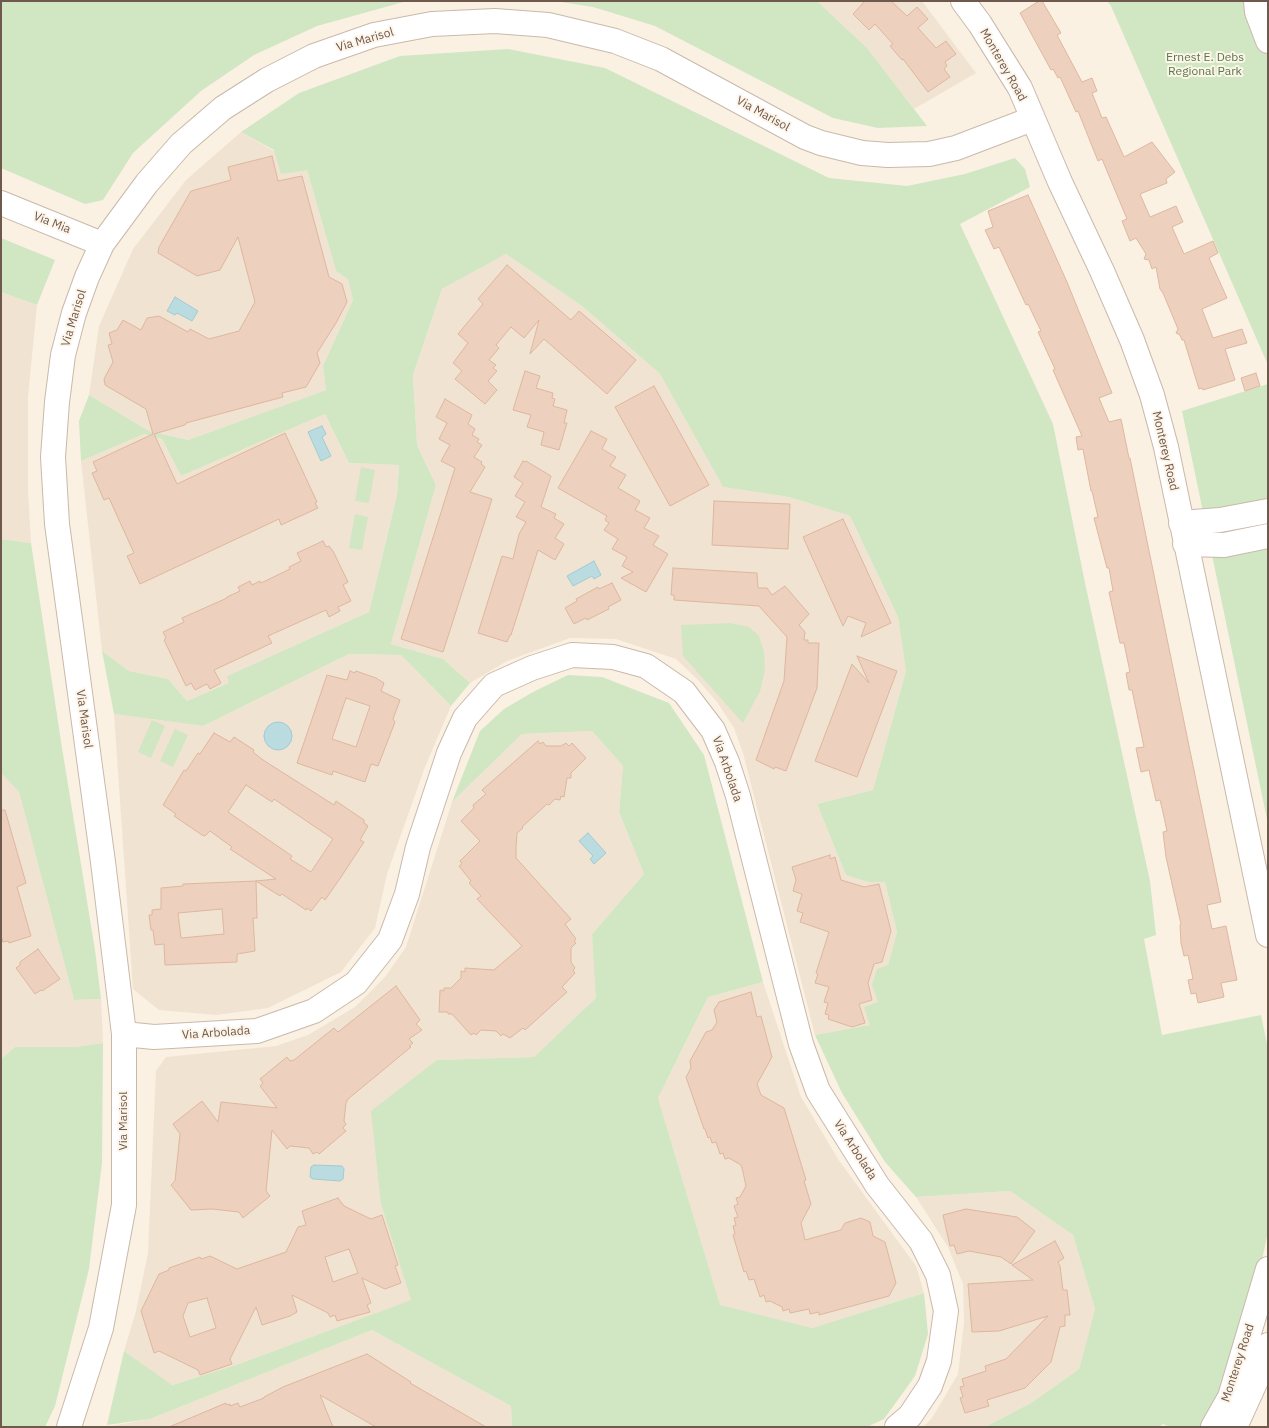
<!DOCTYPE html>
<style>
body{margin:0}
#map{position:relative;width:1269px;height:1428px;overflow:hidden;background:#faf1e3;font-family:"IBM Plex Sans",sans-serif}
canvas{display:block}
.frame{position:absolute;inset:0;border:2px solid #6f584c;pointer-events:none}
</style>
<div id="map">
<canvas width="1269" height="1428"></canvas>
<div class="frame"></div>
</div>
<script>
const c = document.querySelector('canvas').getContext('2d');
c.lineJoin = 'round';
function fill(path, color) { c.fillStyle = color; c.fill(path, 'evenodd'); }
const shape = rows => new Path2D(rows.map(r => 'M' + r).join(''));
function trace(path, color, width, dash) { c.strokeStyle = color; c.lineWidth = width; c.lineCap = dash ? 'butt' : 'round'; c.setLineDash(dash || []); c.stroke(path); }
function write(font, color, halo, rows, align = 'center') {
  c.font = font + ' "IBM Plex Sans",sans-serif'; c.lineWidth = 4; c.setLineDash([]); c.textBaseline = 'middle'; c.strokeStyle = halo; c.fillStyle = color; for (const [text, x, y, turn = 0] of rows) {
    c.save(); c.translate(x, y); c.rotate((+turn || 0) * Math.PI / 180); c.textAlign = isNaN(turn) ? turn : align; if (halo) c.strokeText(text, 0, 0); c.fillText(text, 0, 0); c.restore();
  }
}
const residential = shape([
 [817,1,922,1,976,73,914,109,867,48],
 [241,132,307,170,336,271,348,278,353,300,323,366,326,390,188,440,149,431,89,395,99,326,133,249,186,180],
 [506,254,582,306,660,374,723,487,789,497,850,516,898,617,906,671,873,790,817,804,846,875,868,882,885,882,897,932,878,1002,870,1025,815,1035,743,753,734,728,717,702,698,680,676,659,616,639,570,638,507,661,470,683,443,659,391,644,436,485,417,445,413,375,442,289],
 [1,292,37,305,28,397,28,490,31,543,1,539],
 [325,414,349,463,399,465,397,495,369,612,227,676,230,683,187,701,168,679,129,671,102,651,81,461,144,434,162,439,181,476],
 [349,654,401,655,451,706,425,767,387,874,375,928,341,972,268,1008,216,1015,159,1010,133,989,114,714,203,726],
 [592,731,623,766,619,812,644,874,592,934,597,998,534,1057,437,1060,381,1204,412,1300,239,1364,171,1385,124,1351,136,1311,148,1253,156,1071,166,1057,276,1046,308,1035,355,1007,385,977,406,947,452,802,522,734],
 [1,773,19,792,74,1000,101,999,103,1043,75,1047,15,1047,1,1059],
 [763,982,801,1097,838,1159,916,1266,924,1293,812,1328,720,1306,658,1098,708,997],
 [1010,1191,1073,1235,1095,1309,1079,1369,1031,1403,985,1427,923,1427,932,1418,958,1374,964,1322,963,1284,948,1247,916,1197],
 [372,1330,511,1406,512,1427,106,1427,150,1419]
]);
const green = shape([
 [1,1,41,2,407,1,317,26,254,55,201,91,133,153,103,200,85,204,1,168],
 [555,1,817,1,867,48,927,126,878,128,833,118,655,26,593,7],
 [1107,1,1268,1,1268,365,1111,6],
 [508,49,605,68,829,178,907,186,965,174,1015,158,1025,169,1030,187,960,224,1053,424,1085,583,1150,881,1156,935,1144,939,1162,1035,1261,1015,1268,1049,1268,1232,1260,1269,1240,1339,1207,1427,1170,1427,1163,1424,1159,1427,985,1427,1031,1403,1079,1369,1095,1309,1073,1235,1010,1191,916,1197,885,1162,842,1093,815,1035,870,1025,864,1007,878,1002,872,985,877,969,888,965,897,932,885,882,868,882,846,875,817,804,873,790,906,671,898,617,850,516,789,497,723,487,660,374,582,306,506,254,442,289,413,375,417,445,436,485,391,644,443,659,470,683,451,706,401,655,349,654,203,726,114,714,102,651,129,671,168,679,187,701,229,683,227,676,369,612,397,495,399,465,349,463,325,414,181,476,162,439,144,434,81,461,79,421,89,395,149,431,188,440,326,390,323,366,353,300,348,279,336,271,307,170,281,174,274,150,241,132,299,93,400,56],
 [1,238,55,260,37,305,1,292],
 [1268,384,1268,824,1182,411],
 [361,467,375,470,369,503,355,501],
 [355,514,368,517,362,550,349,548],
 [1,539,31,543,62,748,95,950,101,999,74,1000,19,792,1,773],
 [730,623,749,627,759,636,764,652,765,670,760,691,743,723,683,656,681,625],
 [568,675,602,677,669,703,704,755,763,982,708,997,658,1098,720,1305,812,1328,924,1293,928,1334,915,1376,884,1419,867,1427,512,1427,511,1406,372,1330,150,1419,107,1425,124,1351,172,1385,239,1364,411,1300,381,1204,371,1111,437,1060,534,1057,596,998,592,934,644,874,619,812,623,766,592,731,522,734,452,802,480,731,504,709,533,692],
 [152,720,165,726,151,758,138,752],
 [175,729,188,735,173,767,160,761],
 [103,1043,102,1163,89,1269,55,1406,45,1427,1,1427,1,1059,15,1047,75,1047]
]);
const water = shape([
 [175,297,198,311,192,321,177,313,175,315,167,311,175,297],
 [322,426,326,434,322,437,331,456,321,461,308,432,322,426],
 [594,561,601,575,594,579,592,576,573,586,567,576,594,561],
 '264 736a14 14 0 1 1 28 0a14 14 0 1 1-28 0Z',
 [588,833,606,853,594,864,590,859,593,856,579,841,588,833],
 [314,1165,342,1166,344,1169,343,1179,340,1181,313,1179,310,1177,311,1167,314,1165]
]);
const building = shape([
 [865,1,891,1,907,16,917,7,928,19,918,28,936,48,946,41,956,54,945,62,947,66,944,69,950,77,928,92,903,59,902,60,890,46,893,44,875,24,869,30,853,14,865,1],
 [1039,1,1042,1,1061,33,1057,35,1082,82,1092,78,1097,91,1092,93,1102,118,1106,117,1124,157,1152,142,1175,172,1166,179,1167,183,1140,194,1150,217,1176,206,1183,222,1172,227,1184,254,1213,241,1218,253,1209,258,1227,298,1202,309,1213,338,1242,329,1247,343,1225,349,1235,380,1203,390,1202,388,1199,389,1184,340,1182,340,1180,335,1176,333,1178,329,1163,293,1160,289,1156,267,1152,269,1149,260,1144,259,1146,254,1136,238,1130,241,1122,221,1127,219,1102,159,1098,161,1078,111,1076,112,1060,77,1058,78,1053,69,1051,70,1020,13,1039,1],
 [272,156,278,181,302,176,329,277,342,284,347,302,336,323,317,353,320,363,306,387,282,393,283,397,186,423,185,425,154,434,177,484,285,433,317,502,315,503,318,508,281,525,279,519,140,584,127,556,134,553,109,498,104,500,92,473,97,471,93,462,153,434,146,409,105,385,104,379,113,362,108,345,112,344,109,333,117,330,123,320,141,330,147,318,159,316,188,332,190,329,209,339,239,331,255,302,238,237,220,270,197,276,158,253,159,247,191,191,231,180,228,167,272,156],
 [1028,195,1067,282,1112,393,1099,398,1109,422,1121,419,1129,458,1130,458,1221,902,1207,905,1212,929,1226,926,1237,980,1221,983,1224,997,1198,1003,1196,993,1191,994,1188,980,1193,979,1188,955,1184,956,1181,943,1180,925,1181,924,1166,857,1163,832,1167,831,1162,808,1160,800,1156,801,1149,770,1141,772,1136,748,1144,747,1132,690,1129,690,1126,673,1130,672,1124,643,1120,643,1109,592,1113,591,1109,568,1107,568,1094,518,1098,517,1092,491,1091,491,1083,449,1078,450,1076,437,1082,436,1053,370,1055,369,1038,332,1041,331,1028,304,1026,305,999,247,994,249,985,230,993,227,988,211,1028,195],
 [507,265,571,320,579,311,636,360,607,394,544,339,530,354,539,320,524,338,511,327,496,345,499,348,489,360,496,365,493,368,497,371,488,381,497,390,485,404,455,379,462,371,453,363,468,343,458,334,483,304,478,299,507,265],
 [525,371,540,376,536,388,553,393,552,398,555,399,553,406,567,410,564,423,567,423,559,450,541,445,544,432,527,427,531,415,513,410,525,371],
 [1256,373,1260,386,1245,391,1241,378,1256,373],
 [654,386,709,485,670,506,615,407,654,386],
 [445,399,472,415,468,424,475,429,472,435,479,439,477,442,482,445,474,457,482,462,481,464,485,467,470,492,492,499,443,652,401,639,455,468,441,461,450,445,439,439,447,423,436,417,445,399],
 [591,431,607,439,602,449,616,457,610,466,626,475,618,488,640,501,635,510,650,518,644,528,659,536,653,545,668,554,646,592,621,578,633,572,622,566,627,557,612,549,618,539,604,530,609,523,605,520,607,516,558,488,591,431],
 [523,461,525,462,526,461,551,476,541,507,556,514,554,518,564,524,555,538,564,544,555,560,538,550,511,635,510,635,507,642,478,633,502,556,513,559,519,534,526,522,516,517,525,502,515,496,523,483,514,477,523,461],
 [714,501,790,504,788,549,712,545,714,501],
 [843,519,891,623,861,637,866,623,848,616,843,626,803,537,843,519],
 [323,541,326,547,329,546,333,551,348,582,343,585,351,601,338,607,340,611,329,617,326,610,268,636,272,643,214,670,221,683,210,689,207,684,195,690,191,683,186,686,164,640,166,638,163,632,184,622,182,618,227,598,227,597,240,591,238,587,250,581,252,585,260,581,261,583,290,569,289,567,301,561,297,553,323,541],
 [673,568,757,573,758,588,767,588,772,595,785,586,809,614,799,625,805,632,804,640,808,640,808,643,819,643,817,688,786,771,775,767,774,769,756,760,784,681,787,637,759,606,674,600,674,595,671,595,673,568],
 [612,583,621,600,608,607,609,609,587,620,586,618,574,624,565,608,577,601,576,599,598,587,599,589,612,583],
 [857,656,897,671,857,777,815,761,852,664,869,683,857,656],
 [350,671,355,673,356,671,376,678,384,683,381,691,400,700,393,719,395,722,378,766,371,764,365,782,333,771,332,775,297,763,327,675,347,680,350,671],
 [346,698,370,706,356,747,332,739,346,698],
 [214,733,230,742,234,737,254,750,253,752,263,760,334,805,336,801,364,820,364,823,368,826,360,840,364,842,341,877,325,900,322,897,311,911,307,908,306,910,282,894,280,896,256,881,276,879,230,849,232,847,210,831,205,836,202,835,174,816,176,814,163,805,184,770,186,771,198,753,200,754,214,733],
 [246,785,272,802,274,799,333,839,311,872,290,859,292,856,228,812,246,785],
 [538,741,540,744,543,742,546,746,561,746,566,743,569,746,572,743,586,758,571,773,571,778,567,778,564,797,561,796,560,800,555,799,549,805,547,804,522,827,523,828,517,833,516,847,516,858,571,919,565,924,576,939,574,941,576,943,571,948,571,962,575,968,573,970,575,973,562,987,567,992,525,1030,523,1028,510,1038,503,1034,501,1036,496,1031,481,1030,476,1035,474,1033,471,1035,452,1014,448,1014,448,1012,439,1012,440,990,444,991,444,988,451,988,461,978,461,971,465,972,465,968,494,970,522,946,477,899,481,896,469,883,471,881,459,866,462,864,460,861,480,841,461,821,474,808,473,805,486,794,482,790,538,741],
 [1,810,5,810,26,883,17,887,31,936,9,943,8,941,3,942,1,936,1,810],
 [830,855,830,859,835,857,841,880,864,887,879,884,891,931,882,962,874,964,868,983,872,1000,859,1004,865,1023,852,1027,828,1019,829,1015,825,1014,828,1003,824,1002,829,987,815,983,818,974,816,973,829,932,800,922,803,913,797,911,802,894,793,891,796,880,792,867,830,855],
 [256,881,257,918,253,918,255,951,237,954,237,962,165,965,164,944,155,945,153,930,151,930,149,915,152,915,152,910,161,909,161,888,183,886,183,884,256,881],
 [222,909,224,934,181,938,178,913,222,909],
 [38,949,60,979,42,991,41,990,35,994,16,968,20,965,20,962,38,949],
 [396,986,420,1020,416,1024,422,1030,409,1039,413,1043,409,1046,411,1047,348,1099,346,1103,344,1121,346,1124,343,1128,346,1131,319,1154,317,1152,313,1154,309,1148,290,1146,287,1149,272,1130,266,1191,270,1196,243,1218,239,1212,212,1209,191,1210,171,1185,175,1181,180,1134,173,1124,202,1101,218,1122,221,1102,277,1108,260,1086,263,1083,260,1079,287,1057,290,1061,294,1060,334,1028,338,1032,396,986],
 [751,992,757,1017,761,1016,772,1057,757,1084,761,1095,784,1108,806,1180,804,1181,811,1204,801,1223,805,1240,841,1230,845,1223,861,1218,870,1222,873,1236,885,1242,896,1283,889,1296,819,1315,819,1312,810,1314,809,1309,790,1313,789,1309,783,1311,782,1307,770,1301,766,1302,764,1295,760,1297,754,1279,749,1280,746,1271,744,1272,733,1235,735,1234,733,1226,736,1225,734,1218,738,1217,734,1206,738,1204,736,1198,740,1197,746,1186,743,1172,741,1165,729,1158,725,1159,723,1153,720,1154,716,1142,712,1143,710,1137,708,1138,705,1129,704,1129,686,1077,691,1068,690,1061,706,1032,712,1030,717,1022,714,1010,719,1002,751,992],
 [338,1198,344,1206,371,1219,382,1215,398,1265,395,1266,401,1283,385,1289,362,1278,371,1303,367,1305,370,1312,337,1321,335,1315,330,1317,328,1313,292,1295,297,1312,290,1316,262,1325,256,1307,230,1359,232,1364,200,1375,198,1370,159,1351,154,1353,141,1311,159,1274,169,1270,169,1268,200,1257,201,1259,210,1256,237,1269,286,1252,298,1227,306,1225,302,1211,338,1198],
 [349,1249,358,1273,333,1282,325,1257,349,1249],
 [207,1298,216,1328,190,1337,183,1316,188,1303,207,1298],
 [966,1209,1017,1217,1035,1231,1011,1264,1001,1257,969,1251,957,1254,954,1245,950,1246,943,1215,966,1209],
 [1055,1241,1064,1258,1058,1262,1060,1266,1063,1290,1067,1290,1070,1315,1065,1315,1065,1326,1060,1327,1051,1362,1025,1388,987,1400,989,1406,965,1413,960,1398,963,1397,960,1387,964,1386,962,1379,986,1371,985,1366,1006,1359,1048,1316,999,1331,972,1332,968,1284,1033,1280,1012,1265,1055,1241],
 [367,1354,411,1382,410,1383,486,1427,376,1427,320,1395,333,1427,169,1427,226,1403,227,1405,230,1404,230,1406,238,1403,240,1407,264,1398,264,1397,283,1387,367,1354]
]);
const minor = shape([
 [963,1,980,24,1020,88,1060,182,1102,271,1132,340,1152,395,1166,447,1268,935],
 [1256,1,1257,12,1268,41],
 [1,203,102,244],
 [1181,523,1220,520,1268,511],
 [1185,544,1224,545,1268,536],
 [124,1034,154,1037,257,1031,314,1011,356,983,390,940,407,894,418,847,449,753,465,718,494,685,532,668,572,655,613,657,646,666,684,692,713,730,727,762,738,796,801,1044,818,1091,877,1185,921,1241,938,1275,946,1311,939,1361,930,1386,910,1416,897,1427],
 [69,1427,101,1328,124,1205,124,1034,103,862,57,524,53,457,57,402,63,355,74,313,87,277,102,244,147,183,181,144,223,108,267,80,314,56,374,35,432,24,495,21,548,25,615,41,661,59,805,137,821,143,862,153,888,155,929,154,956,148,1032,119],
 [1213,1427,1230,1397,1268,1269],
 [1235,1427,1260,1372,1268,1345]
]);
const streetNames = [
 ["Via Marisol",365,40,-16],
 ["Monterey Road",1003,65,60],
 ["Via Marisol",763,114,29],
 ["Via Mia",52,223,22],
 ["Via Marisol",74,318,-73],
 ["Monterey Road",1165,451,77],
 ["Via Marisol",84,719,82],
 ["Via Arbolada",727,769,71],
 ["Via Arbolada",216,1033,-4],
 ["Via Marisol",124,1121,-90],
 ["Via Arbolada",855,1150,57],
 ["Monterey Road",1238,1363,-72]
];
const parkNames = [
 ["Ernest E. Debs",1205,58],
 ["Regional Park",1205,72]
];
fill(residential, '#f1e3d2');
fill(green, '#d1e6c3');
fill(water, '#badce1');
trace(water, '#a1cbd2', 1);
fill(building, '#edd0be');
trace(building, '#deb79f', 1);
trace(minor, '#c9b9ab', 26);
trace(minor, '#fff', 24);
write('12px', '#6f584c', '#fdf5e9', streetNames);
write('12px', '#567a48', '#fdf5e9', parkNames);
</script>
